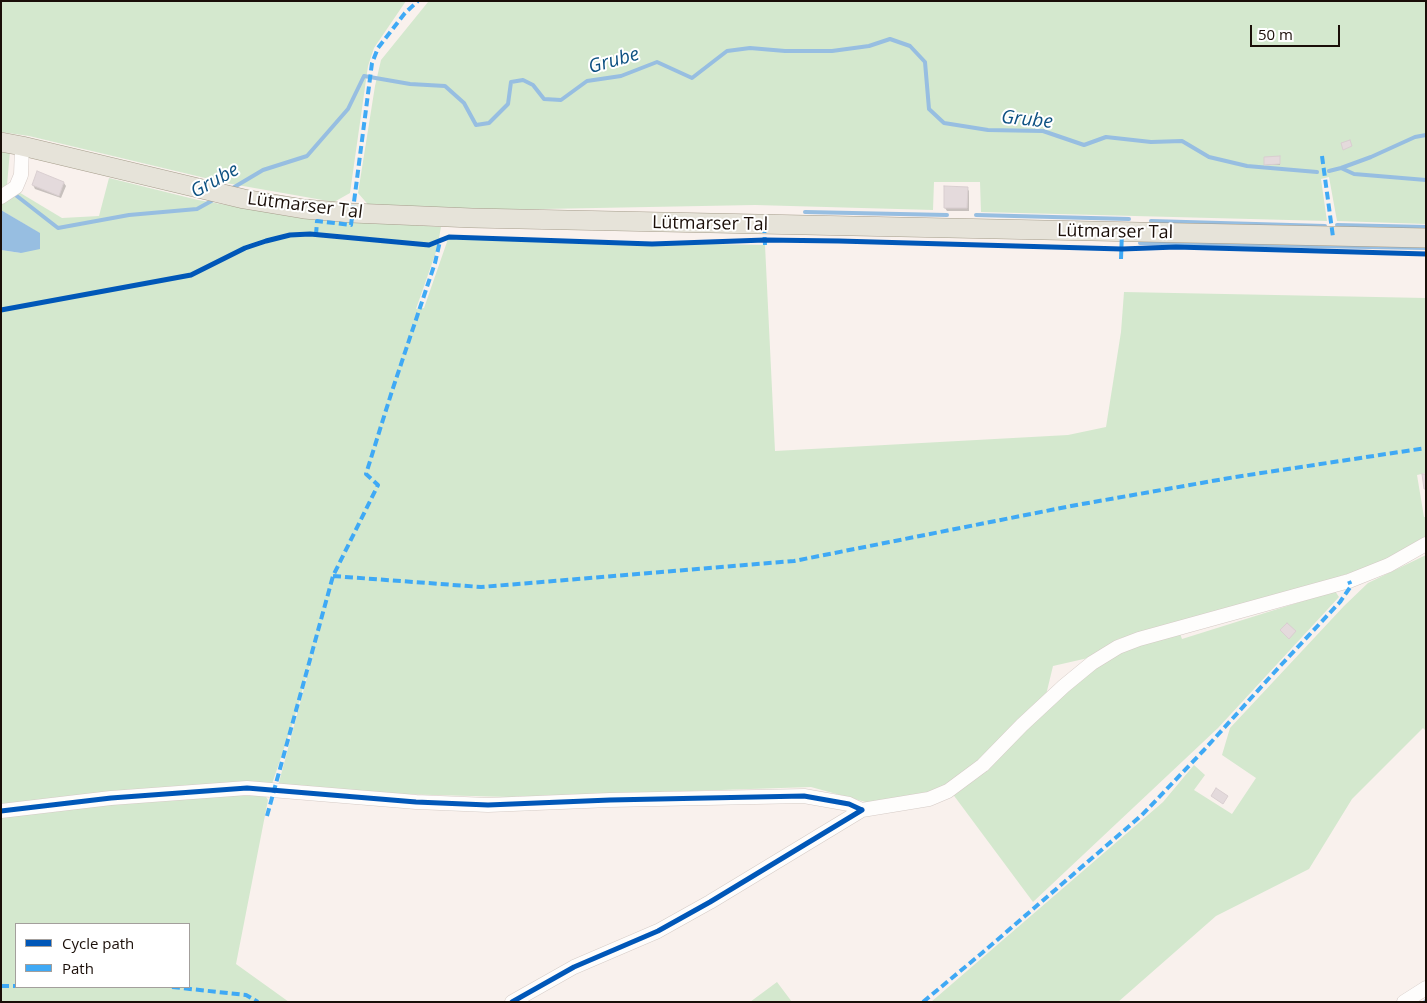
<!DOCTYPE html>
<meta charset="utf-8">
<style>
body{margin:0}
#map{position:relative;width:1427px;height:1003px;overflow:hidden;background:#f9f1ed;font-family:"Open Sans",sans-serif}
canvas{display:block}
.frame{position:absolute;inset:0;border:2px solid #1a0e08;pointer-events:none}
.legend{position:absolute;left:15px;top:923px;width:175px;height:65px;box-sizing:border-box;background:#fff;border:1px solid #a39f9c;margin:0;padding:6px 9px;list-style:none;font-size:15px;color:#1a0e08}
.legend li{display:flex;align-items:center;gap:10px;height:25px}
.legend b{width:25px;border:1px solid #a39f9c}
.scale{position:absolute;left:1250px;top:25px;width:90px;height:22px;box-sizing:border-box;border:2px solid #1a0e08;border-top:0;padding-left:6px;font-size:15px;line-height:18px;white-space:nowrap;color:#1a0e08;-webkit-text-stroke:4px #fff;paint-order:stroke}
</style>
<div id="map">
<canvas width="1427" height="1003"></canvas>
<div class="frame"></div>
<ul class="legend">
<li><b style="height:6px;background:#0057b8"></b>Cycle path</li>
<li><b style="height:6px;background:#3fa9f5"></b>Path</li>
</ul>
<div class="scale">50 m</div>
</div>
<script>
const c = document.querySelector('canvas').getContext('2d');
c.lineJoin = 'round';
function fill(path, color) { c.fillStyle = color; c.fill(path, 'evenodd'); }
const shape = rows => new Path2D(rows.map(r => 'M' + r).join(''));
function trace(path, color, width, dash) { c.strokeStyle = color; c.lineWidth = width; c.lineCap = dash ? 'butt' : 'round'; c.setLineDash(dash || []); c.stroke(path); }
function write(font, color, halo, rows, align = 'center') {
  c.font = font + ' "Open Sans",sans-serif'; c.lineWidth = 4; c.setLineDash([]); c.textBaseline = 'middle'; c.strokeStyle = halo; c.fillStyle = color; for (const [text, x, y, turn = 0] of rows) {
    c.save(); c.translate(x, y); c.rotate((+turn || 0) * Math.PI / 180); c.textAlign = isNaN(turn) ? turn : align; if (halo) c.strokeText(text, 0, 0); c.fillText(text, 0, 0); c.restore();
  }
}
const green = shape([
 [1,1,406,1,374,48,368,66,350,193,334,202,226,183,29,136,1,132],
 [431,1,1426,1,1426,224,1337,221,1329,177,1321,179,1327,221,981,212,980,182,934,182,933,210,755,205,437,211,371,208,358,193,375,86,381,60,428,2],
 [1,150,10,151,7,185,62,218,99,216,109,178,198,200,295,217,441,227,437,249,416,309,424,308,448,239,765,245,775,451,1068,435,1106,427,1121,332,1124,292,1426,298,1426,473,1417,475,1424,517,1426,517,1426,537,1387,559,1366,568,1278,596,1118,639,1088,658,1053,666,1046,695,975,765,944,787,919,796,873,804,811,787,509,797,395,794,278,786,318,636,294,719,272,784,1,809,1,250,21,253,39,233,1,210],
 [1426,555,1426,731,1423,728,1352,799,1309,869,1216,916,1118,1002,931,1002,1163,802,1194,765,1205,775,1194,790,1232,814,1256,778,1222,755,1230,728,1344,606,1368,583],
 [1335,591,1339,597,1218,728,1033,902,952,793,1085,672,1119,650,1179,631,1182,639],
 [263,792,268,800,236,964,289,1002,1,1002,1,815,192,795],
 [16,924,189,924,189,987,16,987],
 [777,982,792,1002,750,1002]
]);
const water = shape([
 [1,210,40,233,40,249,21,253,1,250]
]);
const shadow = shape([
 [1280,158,1280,165,1265,165],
 [64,183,66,186,61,198,35,189,33,185],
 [967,188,969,191,969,211,947,211,945,208]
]);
const stream = shape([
 [1341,168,1354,174,1426,180],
 [1329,171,1341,168,1371,157,1415,137,1426,135],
 [231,189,263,170,307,156,348,109,364,76,410,84,445,86,464,103,476,125,489,123,508,104,511,82,523,80,533,85,544,99,561,100,587,81,621,76,657,62,692,78,727,51,750,48,785,51,832,51,869,46,890,39,910,46,925,62,929,109,944,123,988,130,1043,131,1084,145,1106,137,1151,142,1182,141,1209,157,1247,166,1317,172],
 [13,193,58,228,129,215,197,209,215,199],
 [805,212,947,215],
 [976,215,1129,219],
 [1151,221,1325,226],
 [1337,225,1426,227],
 [1140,243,1426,248],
 [1425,1002,1426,1001]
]);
const building = shape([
 [1350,140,1352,146,1343,150,1341,143,1350,140],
 [1280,156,1280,164,1264,165,1264,157,1280,156],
 [37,171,64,182,59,196,32,185,37,171],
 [944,186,968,187,967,208,944,208,944,186],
 [1422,474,1426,474,1426,489,1424,489,1422,474],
 [1287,623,1296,631,1289,639,1280,630,1287,623],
 [1216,788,1228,796,1223,804,1211,796,1216,788]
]);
const minor = shape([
 [1,197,16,187,21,175,22,146],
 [1,811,111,798,247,788,416,802,488,805,610,800,804,796,849,804,862,810],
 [512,1002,574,967,658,931,710,902,862,810,929,799,948,791,983,765,1022,725,1064,686,1092,663,1118,647,1139,639,1349,581,1389,565,1426,544],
 [1404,1002,1426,988]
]);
const major = shape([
 [1,142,22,146,244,199,304,209,352,213,472,218,1426,238]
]);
const quiet = shape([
 [1322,156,1333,237],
 [764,225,765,245],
 [316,235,317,221,351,225,372,63,378,48,405,13,418,1],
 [1121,259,1122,232],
 [333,576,481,587,794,561,1071,506,1235,477,1426,448],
 [267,816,333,576,378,485,366,474,392,391,435,263,440,241],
 [1,986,16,986],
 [172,987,246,995,258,1002],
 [923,1002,982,953,1142,815,1204,750,1281,665,1340,602,1351,586,1349,581]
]);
const cycleway = shape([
 [1,310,191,275,245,248,266,241,290,235,310,234,429,245,449,237,652,244,765,240,839,241,1122,249,1176,247,1426,254],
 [1,811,111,798,247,788,416,802,488,805,610,800,804,796,849,804,862,810],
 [512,1002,574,967,658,931,710,902,862,810]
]);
const streetNames = [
 ["Lütmarser Tal",305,206,7],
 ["Lütmarser Tal",710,224,1],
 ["Lütmarser Tal",1115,232,1]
];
const waterNames = [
 ["Grube",614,61,-16],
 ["Grube",1027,120,6],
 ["Grube",215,181,-29]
];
fill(green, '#d4e8ce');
fill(water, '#97bee1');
fill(shadow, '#0003');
trace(stream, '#97bee1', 4);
fill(building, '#e4dadc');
trace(building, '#d9ced0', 1);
trace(minor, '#d5cbc6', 15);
trace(major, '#a59d8b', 20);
trace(minor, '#fefdfc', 14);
trace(major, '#e6e3d9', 19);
trace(quiet, '#3fa9f5', 4, [8, 4]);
trace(cycleway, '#0057b8', 5);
write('18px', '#1a0e08', '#fff', streetNames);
write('italic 19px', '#0d5182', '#fff', waterNames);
</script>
